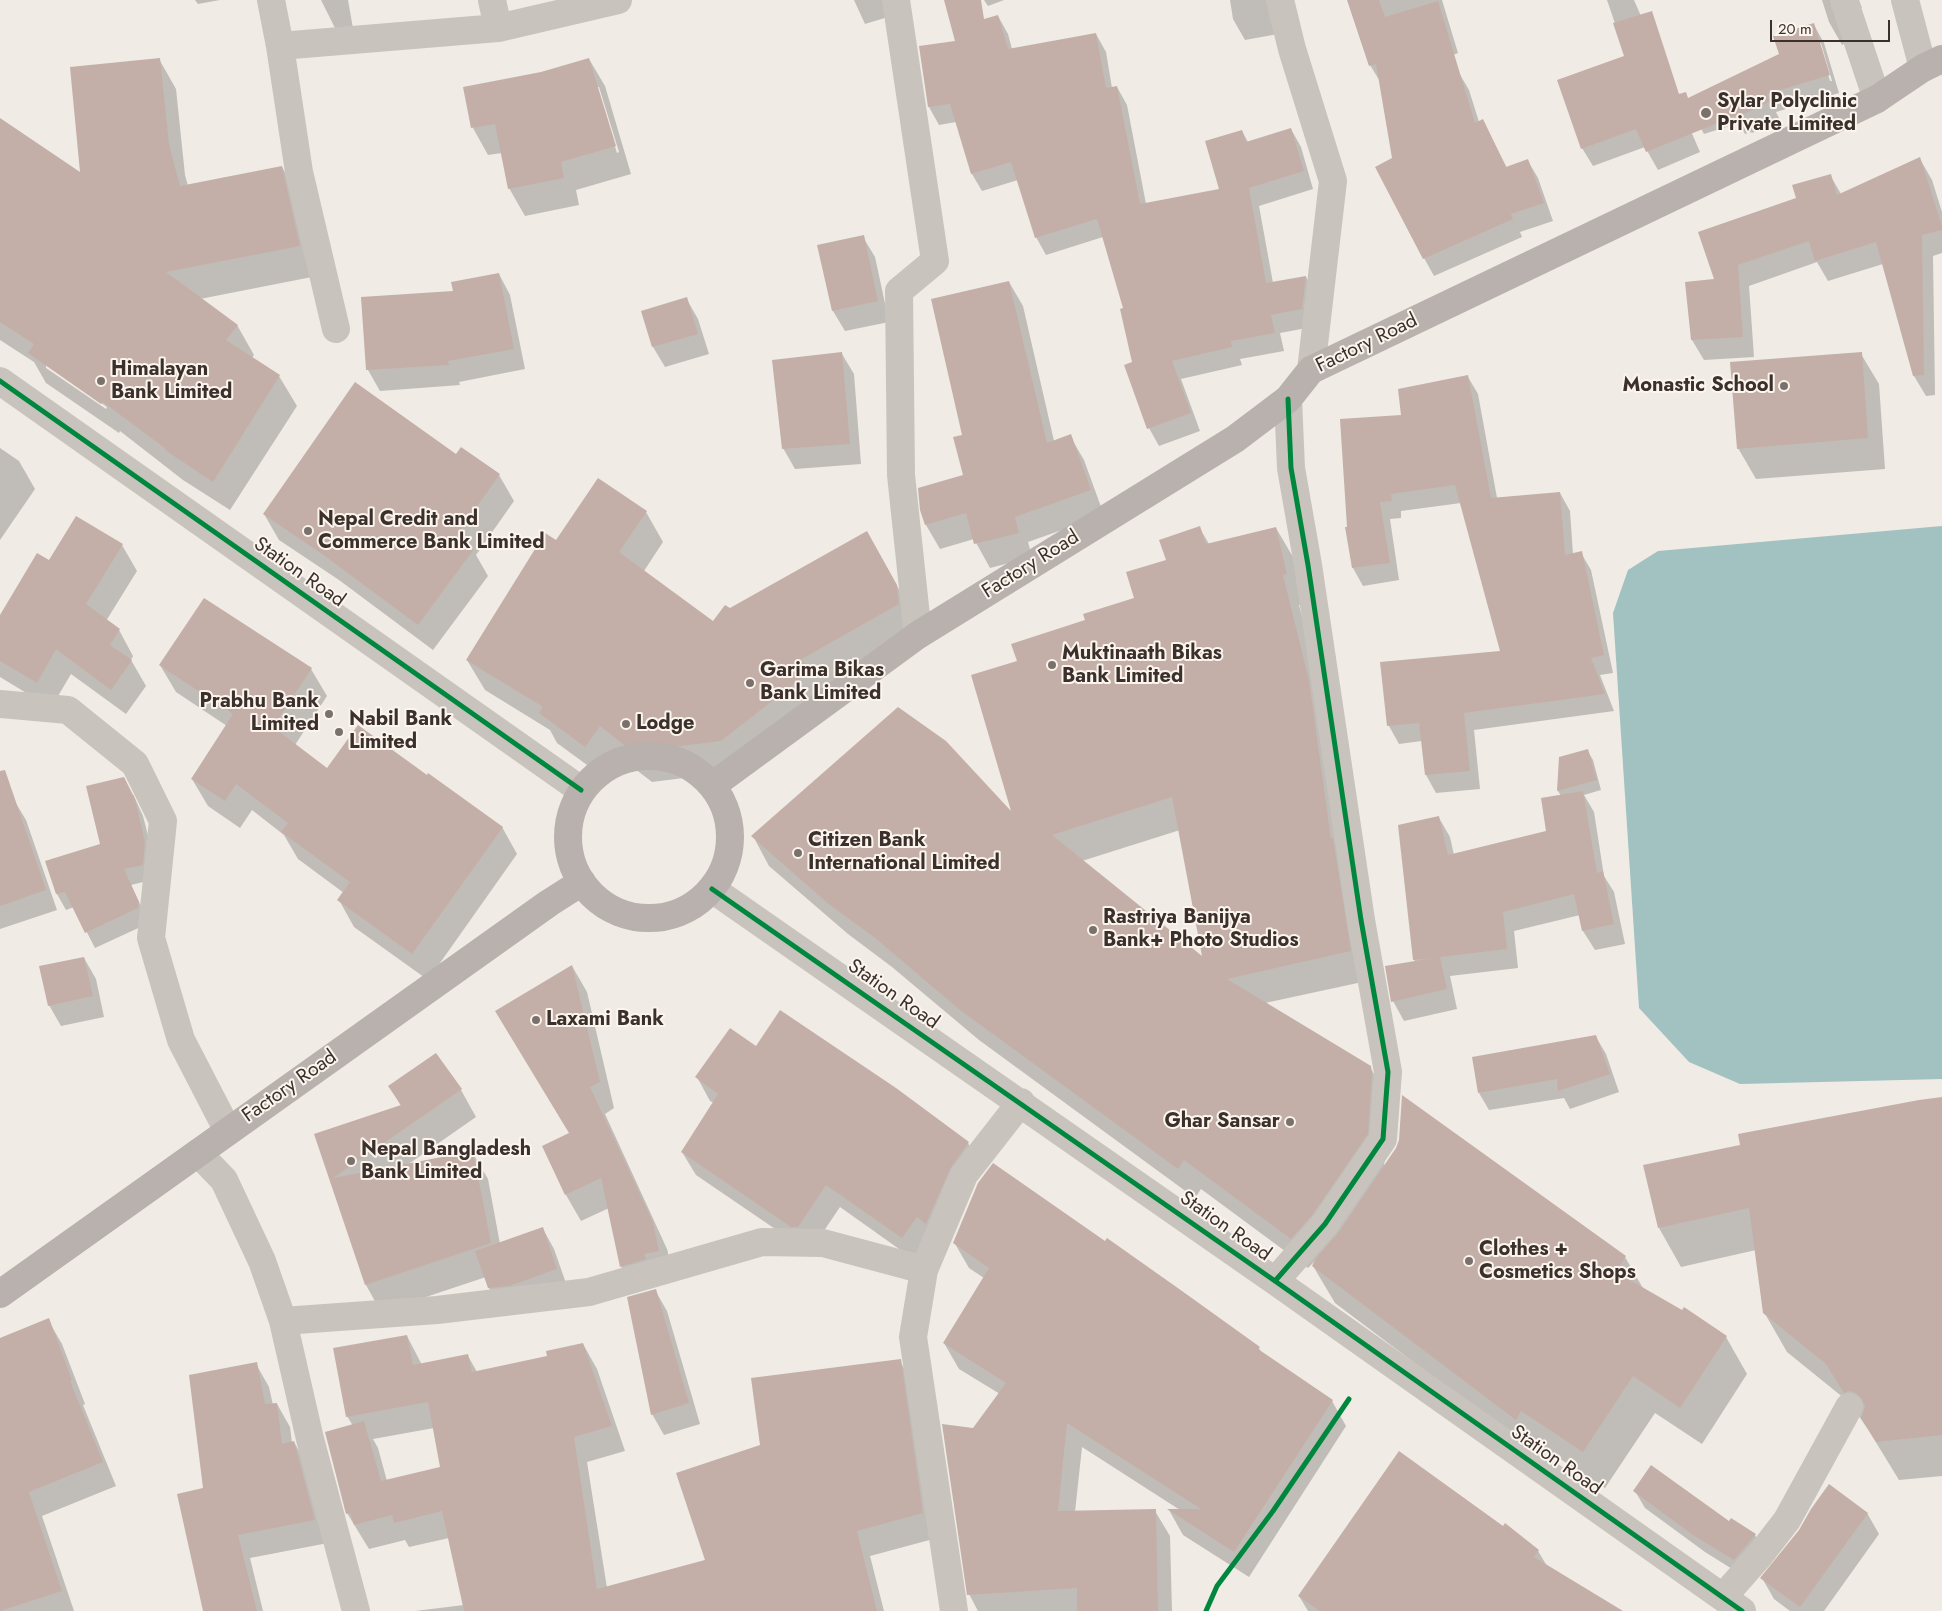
<!DOCTYPE html>
<style>
body{margin:0}
#map{position:relative;width:1942px;height:1611px;overflow:hidden;background:#f0ebe5;font-family:Jost,sans-serif}
canvas{display:block}
.scale{position:absolute;left:1770px;top:20px;width:120px;height:22px;box-sizing:border-box;border:2px solid #3b302b;border-top:0;padding-left:6px;font-size:15px;line-height:18px;white-space:nowrap;color:#3b302b;-webkit-text-stroke:4px #fbf5ee;paint-order:stroke}
</style>
<div id="map">
<canvas width="1942" height="1611"></canvas>
<div class="scale">20 m</div>
</div>
<script>
const c = document.querySelector('canvas').getContext('2d');
c.lineJoin = 'round';
function fill(path, color) { c.fillStyle = color; c.fill(path, 'evenodd'); }
const shape = rows => new Path2D(rows.map(r => 'M' + r).join(''));
function trace(path, color, width, dash) { c.strokeStyle = color; c.lineWidth = width; c.lineCap = dash ? 'butt' : 'round'; c.setLineDash(dash || []); c.stroke(path); }
function write(font, color, halo, rows, align = 'center') {
  c.font = font + ' Jost,sans-serif'; c.lineWidth = 4; c.setLineDash([]); c.textBaseline = 'middle'; c.strokeStyle = halo; c.fillStyle = color; for (const [text, x, y, turn = 0] of rows) {
    c.save(); c.translate(x, y); c.rotate((+turn || 0) * Math.PI / 180); c.textAlign = isNaN(turn) ? turn : align; if (halo) c.strokeText(text, 0, 0); c.fillText(text, 0, 0); c.restore();
  }
}
const water = shape([
 [1942,526,1942,1079,1740,1084,1689,1062,1639,1008,1613,613,1628,570,1658,551]
]);
const shadow = shape([
 [195,0,220,0,198,4],
 [321,0,348,0,354,34,339,36],
 [854,0,893,0,888,17,865,24],
 [984,0,1004,0,988,6],
 [1230,0,1278,0,1278,34,1245,40,1233,19],
 [1355,0,1442,0,1458,53,1437,62,1459,73,1469,90,1479,122,1483,121,1507,168,1528,161,1538,178,1553,221,1520,232,1522,237,1434,276,1424,258,1394,159,1381,83,1370,65],
 [1607,0,1634,0,1700,152,1658,170,1645,147,1593,166,1582,148,1626,56],
 [1822,0,1859,0,1862,8,1853,7,1846,43,1842,45,1829,22],
 [998,16,1008,34,1012,49,1096,34,1106,52,1112,88,1117,87,1127,105,1146,204,1220,190,1242,131,1248,142,1291,129,1301,147,1313,189,1259,206,1273,283,1306,277,1316,295,1312,327,1280,333,1284,351,1240,359,1242,365,1181,379,1200,431,1159,446,1149,428,1134,363,1125,309,1103,237,1046,255,1036,237,1018,180,982,191,972,174,956,122,939,125,929,107,920,47,957,42],
 [1814,25,1824,43,1839,93,1776,112,1780,120,1752,133,1751,132,1745,134,1739,123,1704,134,1694,116,1781,55],
 [1819,43,1821,43,1832,81,1830,81],
 [159,59,176,89,185,175,188,186,282,167,299,197,317,276,200,299,237,325,254,355,252,358,279,376,297,406,230,510,183,480,120,431,119,433,46,383,34,362,0,340,0,120,82,174],
 [46,365,107,407,106,409,46,368],
 [589,59,605,86,631,174,576,190,579,205,525,216,509,188,502,153,488,155,473,128,464,88,541,73],
 [597,87,599,87,619,152,617,153],
 [1920,159,1932,180,1942,212,1942,253,1933,256,1935,395,1926,396,1914,376,1883,264,1828,281,1817,262,1749,286,1754,357,1704,360,1692,340,1716,281,1797,199,1830,175,1841,194],
 [863,237,875,257,889,322,845,331,833,311],
 [499,274,510,295,525,369,459,382,460,385,380,391,368,370,362,298,454,292],
 [1009,282,1023,306,1054,441,1070,436,1084,460,1104,515,1028,542,1032,557,990,568,974,539,940,549,926,525,922,510,964,476,964,436],
 [686,298,698,319,709,354,665,367,653,347,643,311],
 [842,354,854,374,861,464,795,469,783,448],
 [1861,354,1879,384,1885,469,1756,479,1738,448],
 [1468,377,1478,394,1497,498,1560,493,1570,511,1573,554,1581,553,1591,570,1613,673,1600,675,1614,711,1474,730,1480,789,1436,793,1426,775,1422,741,1399,744,1389,726,1382,663,1502,653,1461,503,1401,511,1401,518,1390,519,1399,580,1363,586,1353,568,1347,529,1403,416],
 [0,448,19,461,35,489,0,540],
 [456,456,499,475,514,501,476,555,488,576,433,650,339,580,279,540,264,514],
 [646,512,663,542,644,571,713,623,730,610,884,563,914,616,916,634,822,687,830,700,739,771,652,782,617,755,602,776,557,743,550,730,485,690,467,660,557,542],
 [1199,527,1209,544,1276,528,1293,557,1303,604,1299,605,1326,710,1367,981,1265,1003,1370,1067,1387,1097,1389,1103,1384,1168,1625,1257,1644,1290,1726,1337,1747,1374,1702,1444,1655,1413,1605,1488,1543,1448,1538,1456,1335,1303,1313,1266,1316,1260,1308,1268,1201,1189,1195,1198,979,1040,892,967,848,934,769,866,753,836,1014,816,1019,662,1087,621,1136,599,1167,561],
 [1180,830,1203,959,1082,861],
 [122,545,137,571,106,621,119,630,133,656,131,660,146,686,126,714,71,674,51,708,0,677,0,618,50,562],
 [160,665,311,669,327,696,295,745,328,770,502,827,517,854,428,980,354,927,339,900,344,893,298,859,284,835,252,810,240,828,208,806,192,779,227,726,176,692],
 [1587,750,1593,760,1601,790,1584,795,1594,812,1604,876,1614,892,1625,944,1595,950,1583,931,1580,915,1514,931,1518,968,1450,976,1457,1009,1404,1021,1393,1001,1416,962,1414,960,1439,818,1450,837,1454,855,1547,832,1561,796,1558,791,1560,758],
 [133,794,143,816,154,859,151,880,131,885,147,919,147,924,95,948,74,907,66,910,57,894,47,862,102,844],
 [14,800,26,820,57,910,0,929,0,805],
 [84,958,96,979,104,1017,61,1026,49,1005],
 [572,966,587,992,614,1108,605,1114,667,1249,674,1277,636,1293,621,1266,609,1208,581,1221,566,1195,543,1146,570,1134],
 [1596,1037,1606,1054,1619,1092,1570,1109,1564,1098,1489,1110,1479,1093],
 [756,1048,968,1143,981,1167,916,1261,840,1207,811,1250,806,1250,696,1175,682,1152,714,1103,710,1101,697,1077],
 [436,1054,461,1090,476,1117,407,1165,472,1152,488,1179,500,1244,543,1229,554,1249,568,1289,501,1308,489,1288,486,1277,381,1312,366,1285,315,1134,401,1106,390,1087],
 [1942,1098,1942,1476,1899,1480,1869,1431,1850,1403,1787,1352,1764,1312,1756,1250,1681,1267,1659,1228,1741,1146],
 [954,1242,1259,1348,1262,1354,1332,1401,1346,1426,1249,1577,1183,1535,1169,1510,1180,1510,1082,1447,1075,1512,1155,1511,1170,1536,1172,1611,978,1611,969,1594,974,1429,1000,1394,959,1369,944,1343,984,1278,969,1268],
 [655,1290,667,1311,700,1424,664,1435,652,1414],
 [48,1320,62,1344,85,1404,83,1405,116,1486,42,1516,74,1611,0,1611,0,1339],
 [407,1336,422,1365,468,1356,477,1372,548,1357,583,1344,597,1369,625,1451,587,1462,607,1588,707,1561,762,1446,900,1361,914,1386,937,1538,870,1556,884,1611,415,1611,464,1605,449,1538,409,1547,405,1540,369,1549,347,1513,353,1426,347,1416],
 [434,1428,442,1468,387,1481,378,1448,373,1439],
 [256,1364,269,1387,273,1405,277,1404,290,1427,292,1443,294,1442,307,1465,328,1543,250,1558,263,1611,267,1611,205,1611,205,1489],
 [1635,1491,1729,1523,1731,1520,1755,1535,1765,1553,1745,1577,1705,1552,1645,1508],
 [1867,1513,1879,1534,1824,1611,1790,1611,1774,1599,1762,1578,1800,1530],
 [1505,1525,1538,1551,1547,1566,1621,1611,1308,1611,1299,1596,1503,1527]
]);
const building = shape([
 [944,0,981,0,984,19,998,15,1008,49,1096,33,1106,88,1117,86,1140,204,1219,189,1205,141,1242,130,1246,142,1291,128,1304,171,1249,188,1266,283,1306,276,1302,309,1271,315,1275,333,1231,341,1232,347,1172,361,1191,413,1147,429,1124,365,1132,362,1120,309,1123,308,1097,219,1035,238,1011,162,971,174,950,104,928,107,919,46,955,41],
 [1347,0,1379,0,1385,17,1438,1,1475,123,1483,119,1506,167,1528,159,1544,203,1511,214,1513,219,1423,259,1375,167,1392,158,1376,64,1369,66],
 [1652,11,1679,94,1686,92,1688,98,1779,54,1773,36,1814,23,1830,75,1767,94,1770,101,1740,116,1740,114,1646,152,1636,129,1581,149,1557,80,1624,56,1613,23],
 [160,58,169,144,180,186,282,166,300,246,166,272,238,325,226,340,280,375,213,482,165,450,166,449,103,402,101,404,28,353,34,344,0,322,0,118,80,172,70,67],
 [589,58,616,146,561,162,564,178,508,189,495,124,471,128,463,87,541,72],
 [1920,157,1942,226,1942,230,1922,235,1924,375,1913,376,1876,242,1815,261,1809,241,1738,265,1743,337,1691,340,1685,282,1714,279,1698,232,1796,198,1792,185,1831,174,1837,195],
 [864,235,878,301,832,311,817,245],
 [499,273,514,349,448,361,449,365,366,370,361,297,453,291,451,282],
 [1009,281,1047,443,1071,434,1091,490,1015,517,1019,533,974,544,966,513,925,525,920,510,918,488,963,475,953,437,962,435,931,299],
 [687,297,698,334,652,347,641,311],
 [842,352,850,444,782,449,772,360],
 [1862,352,1868,438,1737,449,1730,362],
 [1468,375,1491,498,1560,492,1565,555,1582,551,1604,655,1591,658,1605,694,1464,713,1470,771,1425,775,1419,723,1387,726,1380,662,1500,651,1455,485,1391,494,1392,501,1380,502,1390,563,1352,568,1345,527,1347,527,1340,419,1401,415,1398,389],
 [355,382,456,454,461,447,500,474,456,536,474,549,418,625,322,554,263,514],
 [598,478,647,511,619,552,713,621,725,605,730,608,867,531,897,585,899,604,800,660,813,669,721,741,633,752,600,726,585,747,539,713,543,707,466,660,545,533,556,540],
 [76,516,123,544,86,604,120,629,110,645,132,660,111,690,56,649,37,683,0,661,0,615,37,553,49,560],
 [1200,526,1206,544,1276,527,1287,574,1283,575,1309,680,1331,839,1333,838,1351,951,1227,979,1371,1066,1372,1073,1368,1134,1313,1214,1291,1239,1184,1160,1178,1169,960,1010,874,937,830,905,751,836,898,707,946,741,1011,811,971,675,1017,661,1011,644,1085,620,1083,614,1134,598,1126,572,1166,560,1159,540],
 [1172,797,1202,956,1052,835],
 [204,598,312,668,273,727,327,768,358,725,427,775,428,773,503,827,412,954,337,900,350,882,281,832,288,823,236,784,225,801,191,779,233,714,159,665],
 [1588,749,1597,780,1557,791,1559,757],
 [5,770,46,890,0,906,0,771],
 [124,777,135,799,145,842,143,865,124,869,139,902,138,908,85,933,65,892,56,894,45,861,100,844,86,786],
 [1583,791,1597,873,1603,871,1614,924,1582,931,1574,894,1503,912,1507,949,1440,957,1447,989,1391,1002,1385,966,1433,958,1413,960,1398,825,1439,816,1448,855,1546,831,1541,798],
 [84,957,93,996,48,1006,39,966],
 [572,965,600,1082,590,1087,653,1222,659,1251,644,1254,646,1259,620,1267,601,1178,565,1195,542,1146,569,1133,495,1011],
 [780,1010,896,1088,969,1142,950,1169,926,1224,917,1217,902,1238,826,1185,798,1227,791,1227,681,1152,718,1094,695,1077,730,1028,756,1046],
 [1596,1035,1610,1074,1558,1091,1557,1079,1478,1093,1472,1057],
 [436,1053,462,1089,333,1178,473,1151,491,1243,365,1285,314,1134,401,1105,388,1086],
 [1402,1095,1626,1256,1616,1272,1682,1310,1684,1307,1727,1336,1680,1408,1633,1376,1583,1452,1521,1411,1516,1420,1312,1266,1316,1258,1338,1233,1396,1148,1399,1140],
 [1942,1097,1942,1435,1876,1442,1861,1418,1865,1407,1862,1399,1856,1393,1849,1391,1844,1393,1826,1364,1763,1313,1749,1208,1658,1228,1643,1165,1740,1145,1738,1134,1919,1100],
 [993,1163,1105,1241,1107,1238,1182,1291,1260,1347,1258,1349,1333,1400,1234,1552,1167,1509,1201,1509,1067,1423,1058,1511,1156,1509,1158,1611,1077,1611,1077,1588,967,1595,942,1424,973,1428,1006,1383,943,1343,989,1268,953,1243,978,1183],
 [543,1227,557,1269,509,1286,488,1288,475,1251],
 [656,1289,689,1403,651,1415,627,1297],
 [49,1318,72,1380,70,1381,103,1462,29,1492,62,1591,0,1611,0,1338],
 [407,1335,413,1365,468,1354,472,1372,547,1356,546,1351,583,1343,612,1426,574,1437,597,1589,705,1560,676,1473,760,1445,751,1378,901,1359,923,1513,857,1531,877,1611,464,1611,442,1511,394,1523,392,1515,354,1525,350,1513,346,1514,325,1432,364,1421,381,1481,440,1467,428,1402,346,1417,333,1348],
 [257,1362,265,1404,277,1403,282,1444,294,1441,315,1520,238,1535,257,1611,203,1611,177,1494,203,1488,189,1375],
 [1399,1451,1503,1526,1505,1523,1539,1550,1534,1557,1623,1611,1320,1611,1298,1596],
 [1651,1465,1729,1521,1731,1518,1756,1534,1734,1560,1693,1535,1633,1491],
 [1829,1484,1868,1513,1800,1607,1760,1578,1799,1530,1811,1509]
]);
const minor = shape([
 [271,0,280,46],
 [492,0,498,28],
 [896,0,935,261,899,291,901,475,918,635],
 [1280,0,1292,49,1333,181,1311,370],
 [1844,0,1877,99],
 [1905,0,1923,68],
 [336,329,299,172,280,46,498,28,618,0],
 [0,381,581,790],
 [0,704,68,710,135,764,163,821,151,938,181,1040,228,1131],
 [712,889,1275,1281,1742,1611],
 [198,1153,224,1180,262,1261,283,1321,310,1439,356,1611],
 [1275,1281,1325,1224,1383,1139,1388,1072,1361,920,1308,565,1291,468,1288,399],
 [283,1321,437,1310,589,1292,762,1242,823,1243,924,1270],
 [1723,1597,1760,1555,1787,1520,1849,1407],
 [954,1611,913,1337,924,1270,964,1175,1021,1102]
]);
const major = shape([
 '568 837a81 81 0 1 1 162 0a81 81 0 1 1-162 0Z',
 [713,785,918,635,1235,439,1288,399,1311,370,1877,99,1923,68,1942,59],
 [0,1294,549,903,582,882]
]);
const cycleway = shape([
 [0,381,581,790],
 [712,889,1275,1281,1742,1611],
 [1275,1281,1325,1224,1383,1139,1388,1072,1361,920,1308,565,1291,468,1288,399],
 [1206,1611,1217,1586,1273,1511,1349,1399]
]);
const markers = [
 [1706,113,6,"#7a716c"],
 [101,381,5,"#7a716c"],
 [1784,386,5,"#7a716c"],
 [308,531,5,"#7a716c"],
 [1052,665,5,"#7a716c"],
 [750,683,5,"#7a716c"],
 [329,714,5,"#7a716c"],
 [626,724,5,"#7a716c"],
 [339,732,5,"#7a716c"],
 [798,853,5,"#7a716c"],
 [1093,930,5,"#7a716c"],
 [536,1020,5,"#7a716c"],
 [1290,1122,5,"#7a716c"],
 [351,1161,5,"#7a716c"],
 [1469,1261,5,"#7a716c"]
];
const poiNames = [
 ["Sylar Polyclinic",1717,102],
 ["Private Limited",1717,125],
 ["Himalayan",111,370],
 ["Bank Limited",111,393],
 ["Monastic School",1774,386,"right"],
 ["Nepal Credit and",318,520],
 ["Commerce Bank Limited",318,543],
 ["Muktinaath Bikas",1062,654],
 ["Bank Limited",1062,677],
 ["Garima Bikas",760,671],
 ["Bank Limited",760,694],
 ["Prabhu Bank",319,702,"right"],
 ["Limited",319,725,"right"],
 ["Nabil Bank",349,720],
 ["Limited",349,743],
 ["Lodge",636,724],
 ["Citizen Bank",808,841],
 ["International Limited",808,864],
 ["Rastriya Banijya",1103,918],
 ["Bank+ Photo Studios",1103,941],
 ["Laxami Bank",546,1020],
 ["Ghar Sansar",1280,1122,"right"],
 ["Nepal Bangladesh",361,1150],
 ["Bank Limited",361,1173],
 ["Clothes +",1479,1250],
 ["Cosmetics Shops",1479,1273]
];
const streetNames = [
 ["Factory Road",1367,344,-26],
 ["Factory Road",1031,565,-32],
 ["Station Road",299,573,35],
 ["Station Road",893,995,35],
 ["Factory Road",290,1087,-35],
 ["Station Road",1225,1227,35],
 ["Station Road",1556,1461,35]
];
fill(water, '#a1c2c1');
fill(shadow, '#0003');
fill(building, '#c3afa7');
trace(minor, '#c9c3be', 28);
trace(major, '#b8b1ad', 28);
trace(cycleway, '#00873e', 5);
for (const [x, y, r, color] of markers) { const dot = new Path2D(); dot.arc(x, y, r, 0, 2 * Math.PI); c.fillStyle = color; c.fill(dot); trace(dot, '#fbf5ee', 2); }
write('bold 20px', '#3b302b', '#fbf5ee', poiNames, 'left');
write('20px', '#3b302b', '#fbf5ee', streetNames);
</script>
